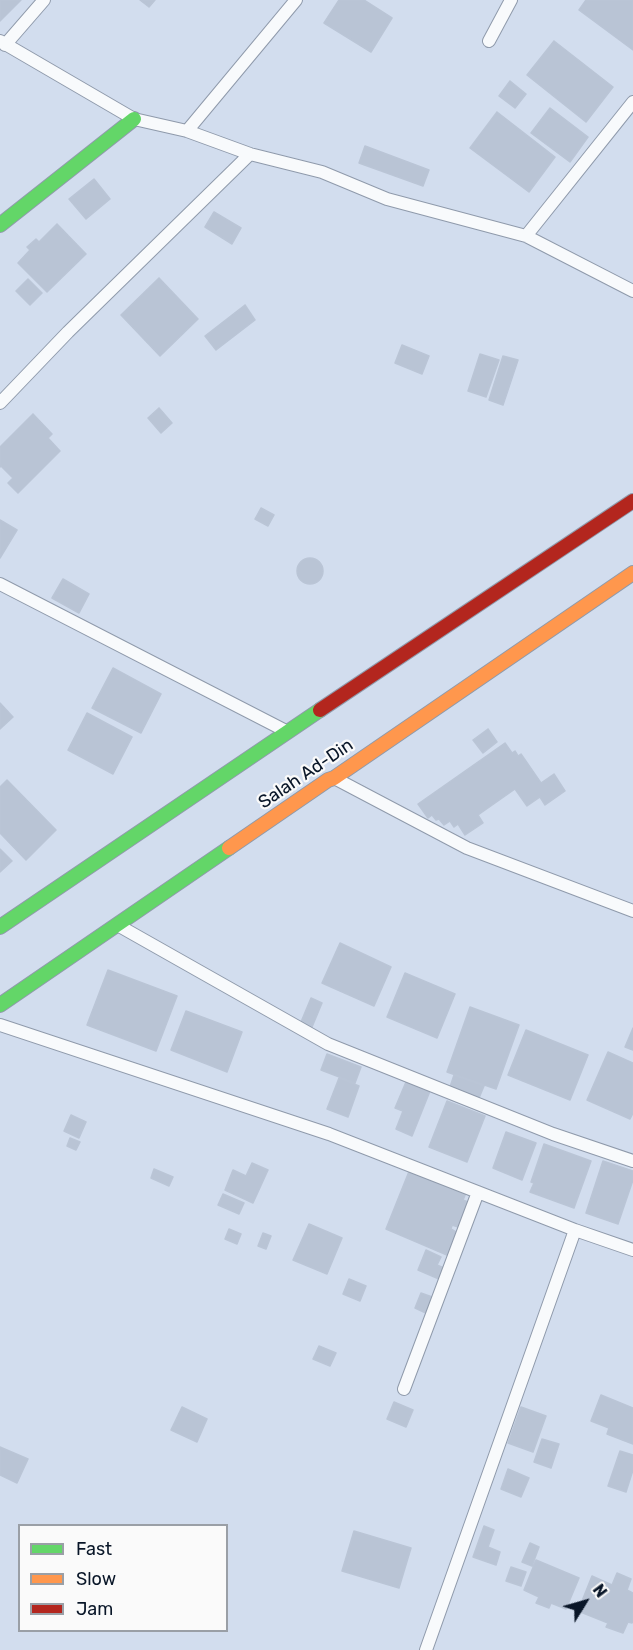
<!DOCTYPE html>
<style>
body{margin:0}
#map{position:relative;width:633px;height:1650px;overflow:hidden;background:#d2ddee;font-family:Rubik,sans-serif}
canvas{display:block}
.legend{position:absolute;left:18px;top:1524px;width:210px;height:108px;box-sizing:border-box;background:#fafafa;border:2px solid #9a9fa6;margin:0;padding:8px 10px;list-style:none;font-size:18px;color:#091628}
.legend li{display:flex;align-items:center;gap:12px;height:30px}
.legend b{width:30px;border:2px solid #9a9fa6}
.north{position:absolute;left:555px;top:1572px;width:60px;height:60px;-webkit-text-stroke:4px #fafafa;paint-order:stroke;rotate:53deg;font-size:16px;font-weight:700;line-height:24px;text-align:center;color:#091628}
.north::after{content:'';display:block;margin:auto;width:21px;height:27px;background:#091628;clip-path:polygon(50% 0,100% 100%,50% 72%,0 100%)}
</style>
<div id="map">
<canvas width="633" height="1650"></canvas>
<ul class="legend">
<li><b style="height:8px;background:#63d668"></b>Fast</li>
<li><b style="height:8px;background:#ff974d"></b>Slow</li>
<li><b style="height:8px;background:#b3261e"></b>Jam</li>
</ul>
<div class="north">N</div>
</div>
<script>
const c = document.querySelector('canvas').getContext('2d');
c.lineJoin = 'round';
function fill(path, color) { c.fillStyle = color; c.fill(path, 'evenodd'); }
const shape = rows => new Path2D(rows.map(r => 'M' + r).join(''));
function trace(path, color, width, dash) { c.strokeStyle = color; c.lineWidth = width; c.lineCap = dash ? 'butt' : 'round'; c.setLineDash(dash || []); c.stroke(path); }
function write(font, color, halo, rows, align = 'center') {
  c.font = font + ' Rubik,sans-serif'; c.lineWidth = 4.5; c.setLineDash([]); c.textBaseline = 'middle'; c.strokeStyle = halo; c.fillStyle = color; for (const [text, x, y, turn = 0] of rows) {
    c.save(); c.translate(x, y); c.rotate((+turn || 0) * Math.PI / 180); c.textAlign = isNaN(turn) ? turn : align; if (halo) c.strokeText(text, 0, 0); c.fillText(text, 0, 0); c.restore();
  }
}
const building = shape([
 [0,0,21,0,0,21,0,0],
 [140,0,155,0,149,7,140,0],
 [339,0,364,0,392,18,371,52,324,23,339,0],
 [586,0,633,0,633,50,579,10,586,0],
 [554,41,613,87,586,122,527,75,554,41],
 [510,81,526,94,515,108,499,96,510,81],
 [550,108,588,137,570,162,531,133,550,108],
 [497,112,555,157,529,192,470,148,497,112],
 [365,146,429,170,423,186,359,163,365,146],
 [94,179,110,199,86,219,69,199,94,179],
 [214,212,241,228,232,244,205,227,214,212],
 [57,224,86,254,47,292,18,263,30,250,27,247,36,239,39,242,57,224],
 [159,278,198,319,160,356,121,315,159,278],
 [28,279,42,293,30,305,16,291,28,279],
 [245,305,255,320,216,350,205,336,245,305],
 [402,345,429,356,422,374,395,363,402,345],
 [480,354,499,360,486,397,468,391,480,354],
 [503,356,518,360,503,405,489,400,503,356],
 [159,408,172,423,161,433,148,418,159,408],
 [33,414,52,434,48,438,60,451,18,493,8,483,13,478,1,466,0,467,0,447,33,414],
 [261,508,274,515,268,526,255,519,261,508],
 [0,520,17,530,0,558,0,520],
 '297 571a13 13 0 1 1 26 0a13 13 0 1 1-26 0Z',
 [63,579,89,594,79,613,52,598,63,579],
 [113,668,161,694,141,733,92,708,113,668],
 [0,703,13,717,0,729,0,703],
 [87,713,132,737,113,774,68,750,87,713],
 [488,729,497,742,483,753,473,740,488,729],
 [505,743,512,753,515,751,518,756,521,754,541,783,554,774,565,791,545,805,540,797,527,806,515,789,478,815,483,823,465,835,458,824,454,827,450,821,444,825,439,819,436,820,432,815,428,818,418,804,505,743],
 [7,780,56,830,26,860,0,833,0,787,7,780],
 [0,849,12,861,0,872,0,849],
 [340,943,391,967,374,1006,322,983,340,943],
 [108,970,177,996,156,1051,87,1025,108,970],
 [405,973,455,994,437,1038,387,1017,405,973],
 [311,998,322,1003,312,1027,301,1022,311,998],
 [470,1007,519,1025,496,1089,447,1072,470,1007],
 [186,1011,242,1032,227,1072,171,1050,186,1011],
 [633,1028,633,1050,625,1047,633,1028],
 [526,1030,588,1055,570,1100,508,1075,526,1030],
 [608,1052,633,1063,633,1113,630,1119,587,1100,608,1052],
 [327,1054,361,1067,355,1083,321,1070,327,1054],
 [454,1075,484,1086,479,1098,450,1087,454,1075],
 [339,1078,359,1086,348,1117,327,1109,339,1078],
 [406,1082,430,1091,412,1136,396,1129,403,1111,395,1108,406,1082],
 [447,1101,485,1116,467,1162,429,1147,447,1101],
 [71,1115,86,1122,79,1138,64,1131,71,1115],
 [506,1132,536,1143,522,1180,493,1168,506,1132],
 [70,1138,80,1142,76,1150,67,1146,70,1138],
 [544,1144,591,1161,574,1208,530,1192,534,1183,531,1182,544,1144],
 [603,1161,633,1171,633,1180,618,1224,586,1213,603,1161],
 [252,1163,268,1170,253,1203,225,1190,233,1170,246,1176,252,1163],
 [154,1169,173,1177,169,1186,151,1178,154,1169],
 [410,1169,466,1193,463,1200,468,1202,458,1227,452,1225,451,1229,456,1232,447,1255,386,1229,410,1169],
 [223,1194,244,1203,239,1214,218,1205,223,1194],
 [309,1224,342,1238,327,1274,293,1260,309,1224],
 [229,1229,241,1234,237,1244,225,1239,229,1229],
 [263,1233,271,1236,266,1249,258,1246,263,1233],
 [426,1250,441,1257,437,1265,444,1268,439,1279,418,1270,426,1250],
 [349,1279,366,1286,360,1301,343,1294,349,1279],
 [421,1293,435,1298,428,1314,415,1308,421,1293],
 [319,1346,336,1353,330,1366,313,1359,319,1346],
 [601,1395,633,1408,633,1444,607,1434,609,1428,591,1421,601,1395],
 [394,1402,413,1410,406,1427,387,1419,394,1402],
 [182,1407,207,1419,197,1442,171,1430,182,1407],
 [521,1407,546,1416,533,1452,508,1443,521,1407],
 [542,1439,559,1444,551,1468,534,1462,542,1439],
 [0,1447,28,1459,17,1483,0,1475,0,1447],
 [620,1451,633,1455,633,1470,626,1492,608,1486,620,1451],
 [508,1469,529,1478,521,1497,501,1489,508,1469],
 [484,1526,494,1530,488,1547,500,1552,496,1565,473,1557,484,1526],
 [354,1531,411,1548,399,1588,342,1571,354,1531],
 [530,1543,539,1547,532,1566,522,1562,530,1543],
 [536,1560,579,1578,566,1609,551,1603,549,1608,536,1603,539,1597,524,1590,536,1560],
 [511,1567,526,1572,521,1586,506,1581,511,1567],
 [617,1573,631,1579,627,1590,633,1593,633,1621,632,1623,628,1622,623,1633,606,1627,608,1623,578,1611,592,1576,612,1585,617,1573]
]);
const lane = shape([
 [0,41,134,119,187,131,250,154,322,172,387,199,526,236,633,291],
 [489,41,511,0],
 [5,45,44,0],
 [187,131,296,0],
 [526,236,633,102],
 [0,403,68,332,250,154],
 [0,584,284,730],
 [338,780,467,848,633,911],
 [121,927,328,1044,553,1134,633,1161],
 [0,1025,329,1134,575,1230,633,1250],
 [404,1389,478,1192],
 [426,1650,575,1230]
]);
const fast = shape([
 [0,225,134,119],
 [0,927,320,710],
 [0,1005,229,848]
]);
const slow = shape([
 [229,848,328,780,334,778,633,573]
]);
const jam = shape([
 [320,710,633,501]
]);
const streetNames = [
 ["Salah Ad-Din",306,774,-34]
];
fill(building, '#b9c4d5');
trace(building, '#bac5d6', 1.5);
trace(lane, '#8f9aab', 14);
trace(fast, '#8f9aab', 16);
trace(slow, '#8f9aab', 16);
trace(jam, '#8f9aab', 16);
trace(lane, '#f8fafc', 12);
trace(fast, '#63d668', 14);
trace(slow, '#ff974d', 14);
trace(jam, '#b3261e', 14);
write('18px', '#091628', '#fafafa', streetNames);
</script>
